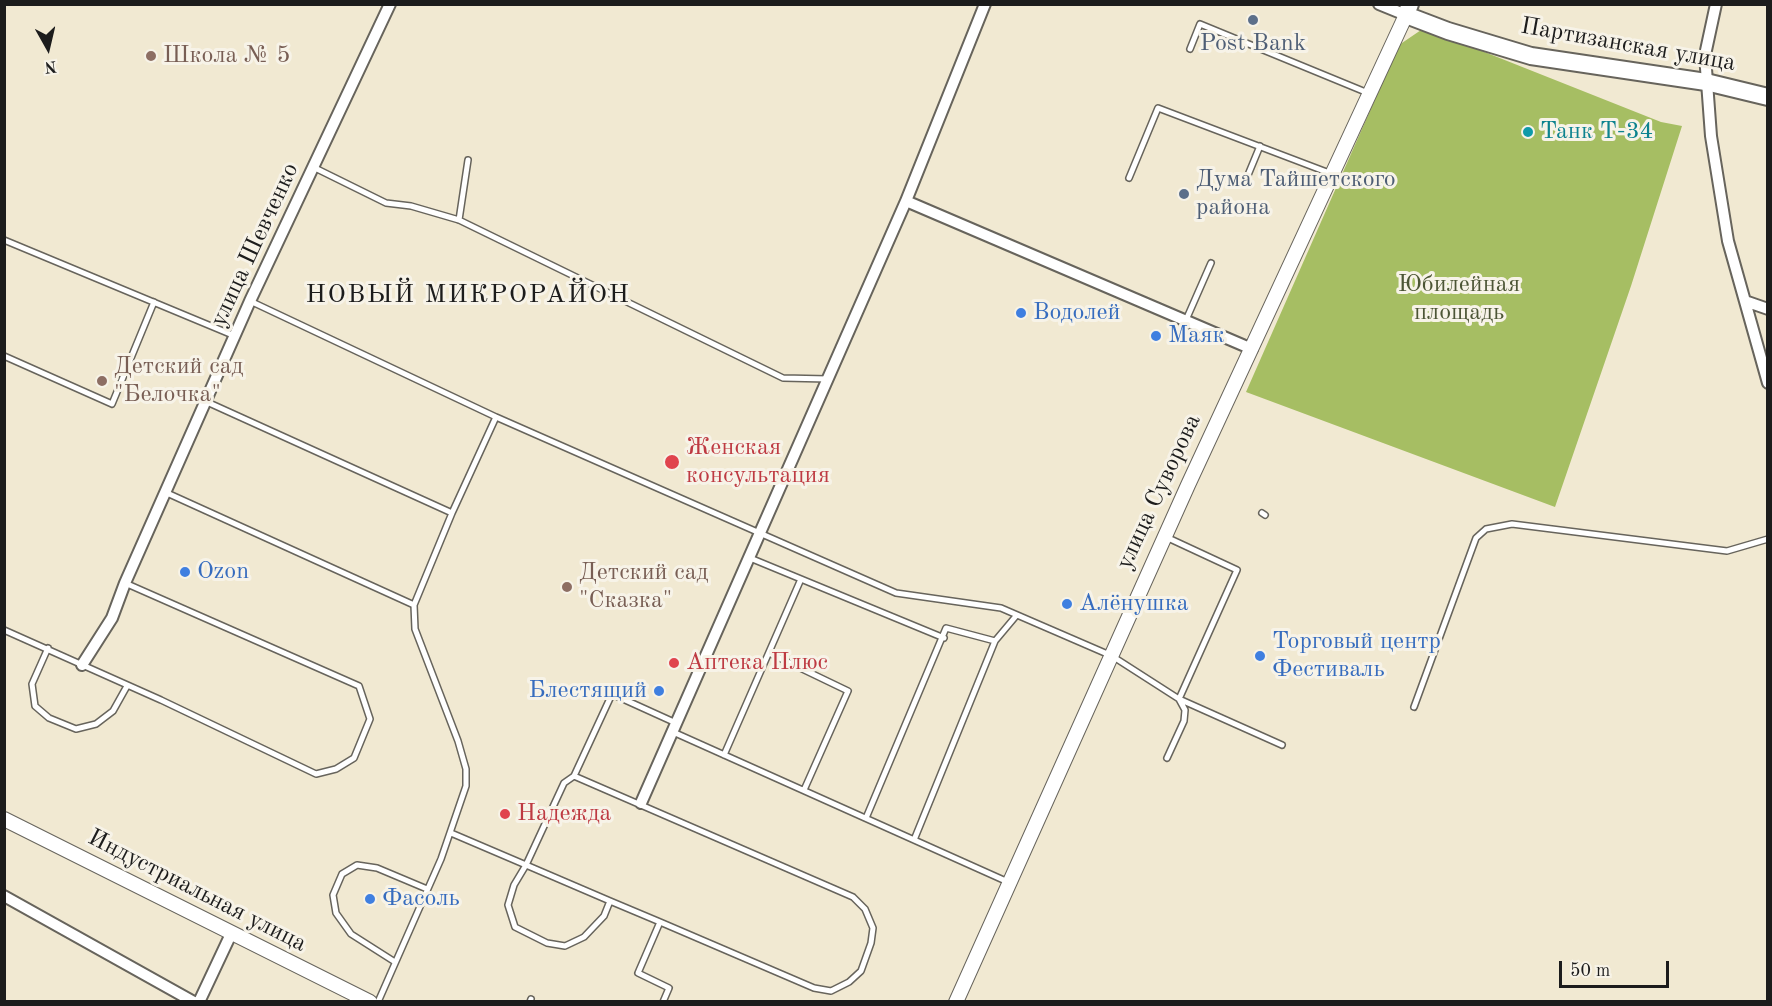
<!DOCTYPE html>
<meta charset="utf-8">
<style>
body{margin:0}
#map{position:relative;width:1772px;height:1006px;overflow:hidden;background:#f1e9d2;font-family:"Old Standard TT",serif}
canvas{display:block}
.frame{position:absolute;inset:0;border:6px solid #1c1c1c;pointer-events:none}
.north{position:absolute;left:18px;top:18px;width:60px;height:60px;-webkit-text-stroke:4px #f7f3e8;paint-order:stroke;rotate:172deg;font-size:16px;font-weight:700;line-height:24px;text-align:center;color:#1c1c1c}
.north::after{content:'';display:block;margin:auto;width:21px;height:27px;background:#1c1c1c;clip-path:polygon(50% 0,100% 100%,50% 72%,0 100%)}
.scale{position:absolute;left:1559px;top:961px;width:110px;height:27px;box-sizing:border-box;border:3px solid #1c1c1c;border-top:0;padding-left:8px;font-size:18px;line-height:21px;white-space:nowrap;color:#1c1c1c;-webkit-text-stroke:4px #f7f3e8;paint-order:stroke}
</style>
<div id="map">
<canvas width="1772" height="1006"></canvas>
<div class="frame"></div>
<div class="north">N</div>
<div class="scale">50 m</div>
</div>
<script>
const c = document.querySelector('canvas').getContext('2d');
c.lineJoin = 'round';
function fill(path, color) { c.fillStyle = color; c.fill(path, 'evenodd'); }
const shape = rows => new Path2D(rows.map(r => 'M' + r).join(''));
function trace(path, color, width, dash) { c.strokeStyle = color; c.lineWidth = width; c.lineCap = dash ? 'butt' : 'round'; c.setLineDash(dash || []); c.stroke(path); }
function write(font, color, halo, rows, align = 'center') {
  c.font = font + ' "Old Standard TT",serif'; c.lineWidth = 6; c.setLineDash([]); c.textBaseline = 'middle'; c.strokeStyle = halo; c.fillStyle = color; for (const [text, x, y, turn = 0] of rows) {
    c.save(); c.translate(x, y); c.rotate((+turn || 0) * Math.PI / 180); c.textAlign = isNaN(turn) ? turn : align; if (halo) c.strokeText(text, 0, 0); c.fillText(text, 0, 0); c.restore();
  }
}
const green = shape([
 [1424,28,1661,122,1682,126,1631,286,1555,507,1246,392,1399,45]
]);
const service = shape([
 [1190,49,1200,24,1368,93],
 [313,167,386,203,411,206,459,220,783,378,828,379],
 [1248,175,1260,146],
 [1129,178,1158,108,1332,174],
 [459,220,468,160],
 [4,240,235,336],
 [250,301,496,417,896,593,1001,608,1112,656,1179,699,1185,710,1184,721,1167,758],
 [1186,320,1211,263],
 [4,356,112,404,154,302],
 [207,402,452,513,496,417],
 [167,493,414,605,415,629,458,741,466,769,466,786,441,859,378,1002],
 [1262,513,1265,515],
 [1166,537,1237,570,1179,699,1282,745],
 [750,558,944,638],
 [414,605,452,513],
 [4,630,161,700,316,774,336,769,354,758,370,719,359,686,125,583],
 [995,641,1016,616],
 [48,648,32,684,35,706,49,718,76,729,96,724,113,711,127,686],
 [769,653,848,691,804,790],
 [1414,707,1476,538,1486,529,1512,524,1727,551,1768,539],
 [673,732,1008,882],
 [724,755,801,579],
 [574,776,612,694,676,723],
 [866,818,946,628,995,641,914,840],
 [451,833,526,865,610,901,660,922,814,988,831,991,849,982,861,971,871,943,873,928,865,909,853,897,574,776,564,783,526,865,514,885,508,905,515,927,547,943,565,946,584,937,604,916,610,901],
 [660,922,638,973,669,988,663,1002],
 [395,962,351,934,336,913,333,895,342,874,357,865,377,868,427,889],
 [530,1002,531,999]
]);
const minor = shape([
 [1379,4,1406,15],
 [1716,4,1705,55,1711,136,1728,241,1768,383],
 [906,201,1252,349],
 [1745,301,1768,309],
 [82,665,112,618,125,583,250,301,390,4],
 [641,803,906,201,985,4],
 [4,896,194,1002],
 [199,1002,231,934]
]);
const tertiary = shape([
 [4,819,370,1002],
 [956,1002,1188,485,1406,15]
]);
const secondary = shape([
 [1410,4,1406,15,1448,31,1531,56,1706,82,1768,97]
]);
const markers = [
 [1253,20,6,"#5c6f8a"],
 [151,56,6,"#8d6e63"],
 [1528,132,6,"#0f9aa8"],
 [1184,194,6,"#5c6f8a"],
 [1021,313,6,"#3f7fe0"],
 [1156,336,6,"#3f7fe0"],
 [102,381,6,"#8d6e63"],
 [672,462,8,"#e0444e"],
 [185,572,6,"#3f7fe0"],
 [567,587,6,"#8d6e63"],
 [1067,604,6,"#3f7fe0"],
 [1260,656,6,"#3f7fe0"],
 [674,663,6,"#e0444e"],
 [659,691,6,"#3f7fe0"],
 [505,814,6,"#e0444e"],
 [370,899,6,"#3f7fe0"]
];
const serviceNames = [
 ["Post Bank",1253,44],
 ["Дума Тайшетского",1196,180,"left"],
 ["района",1196,208,"left"]
];
const streetNames = [
 ["Партизанская улица",1628,45,10],
 ["улица Шевченко",255,245,-65],
 ["улица Суворова",1159,492,-65],
 ["Индустриальная улица",197,891,27]
];
const educationNames = [
 ["Школа № 5",163,56],
 ["Детский сад",114,367],
 ["\"Белочка\"",114,395],
 ["Детский сад",579,573],
 ["\"Сказка\"",579,601]
];
const cultureNames = [
 ["Танк Т-34",1540,132]
];
const parkNames = [
 ["Юбилейная",1459,285],
 ["площадь",1459,313]
];
const shopNames = [
 ["Водолей",1033,313],
 ["Маяк",1168,336],
 ["Ozon",197,572],
 ["Алёнушка",1079,604],
 ["Торговый центр",1272,642],
 ["Фестиваль",1272,670],
 ["Блестящий",647,691,"right"],
 ["Фасоль",382,899]
];
const healthNames = [
 ["Женская",686,448],
 ["консультация",686,476],
 ["Аптека Плюс",686,663],
 ["Надежда",517,814]
];
const neighbourhoodNames = [
 ["НОВЫЙ МИКРОРАЙОН",468,295]
];
fill(green, '#a6be63');
trace(service, '#67645c', 8);
trace(minor, '#67645c', 14);
trace(tertiary, '#67645c', 16);
trace(secondary, '#67645c', 20);
trace(service, '#fff', 5);
trace(minor, '#fff', 10);
trace(tertiary, '#fff', 14);
trace(secondary, '#fff', 16);
for (const [x, y, r, color] of markers) { const dot = new Path2D(); dot.arc(x, y, r, 0, 2 * Math.PI); c.fillStyle = color; c.fill(dot); trace(dot, '#f7f3e8', 2); }
write('24px', '#4e5e75', '#f7f3e8', serviceNames);
write('24px', '#1c1c1c', '#f7f3e8', streetNames);
write('24px', '#785e54', '#f7f3e8', educationNames, 'left');
write('24px', '#0d838f', '#f7f3e8', cultureNames, 'left');
write('24px', '#4c5535', '#f7f3e8', parkNames);
write('24px', '#366cbe', '#f7f3e8', shopNames, 'left');
write('24px', '#be3a42', '#f7f3e8', healthNames, 'left');
c.letterSpacing = '1.5px';
write('26px', '#1c1c1c', '#f7f3e8', neighbourhoodNames);
c.letterSpacing = '0px';
</script>
